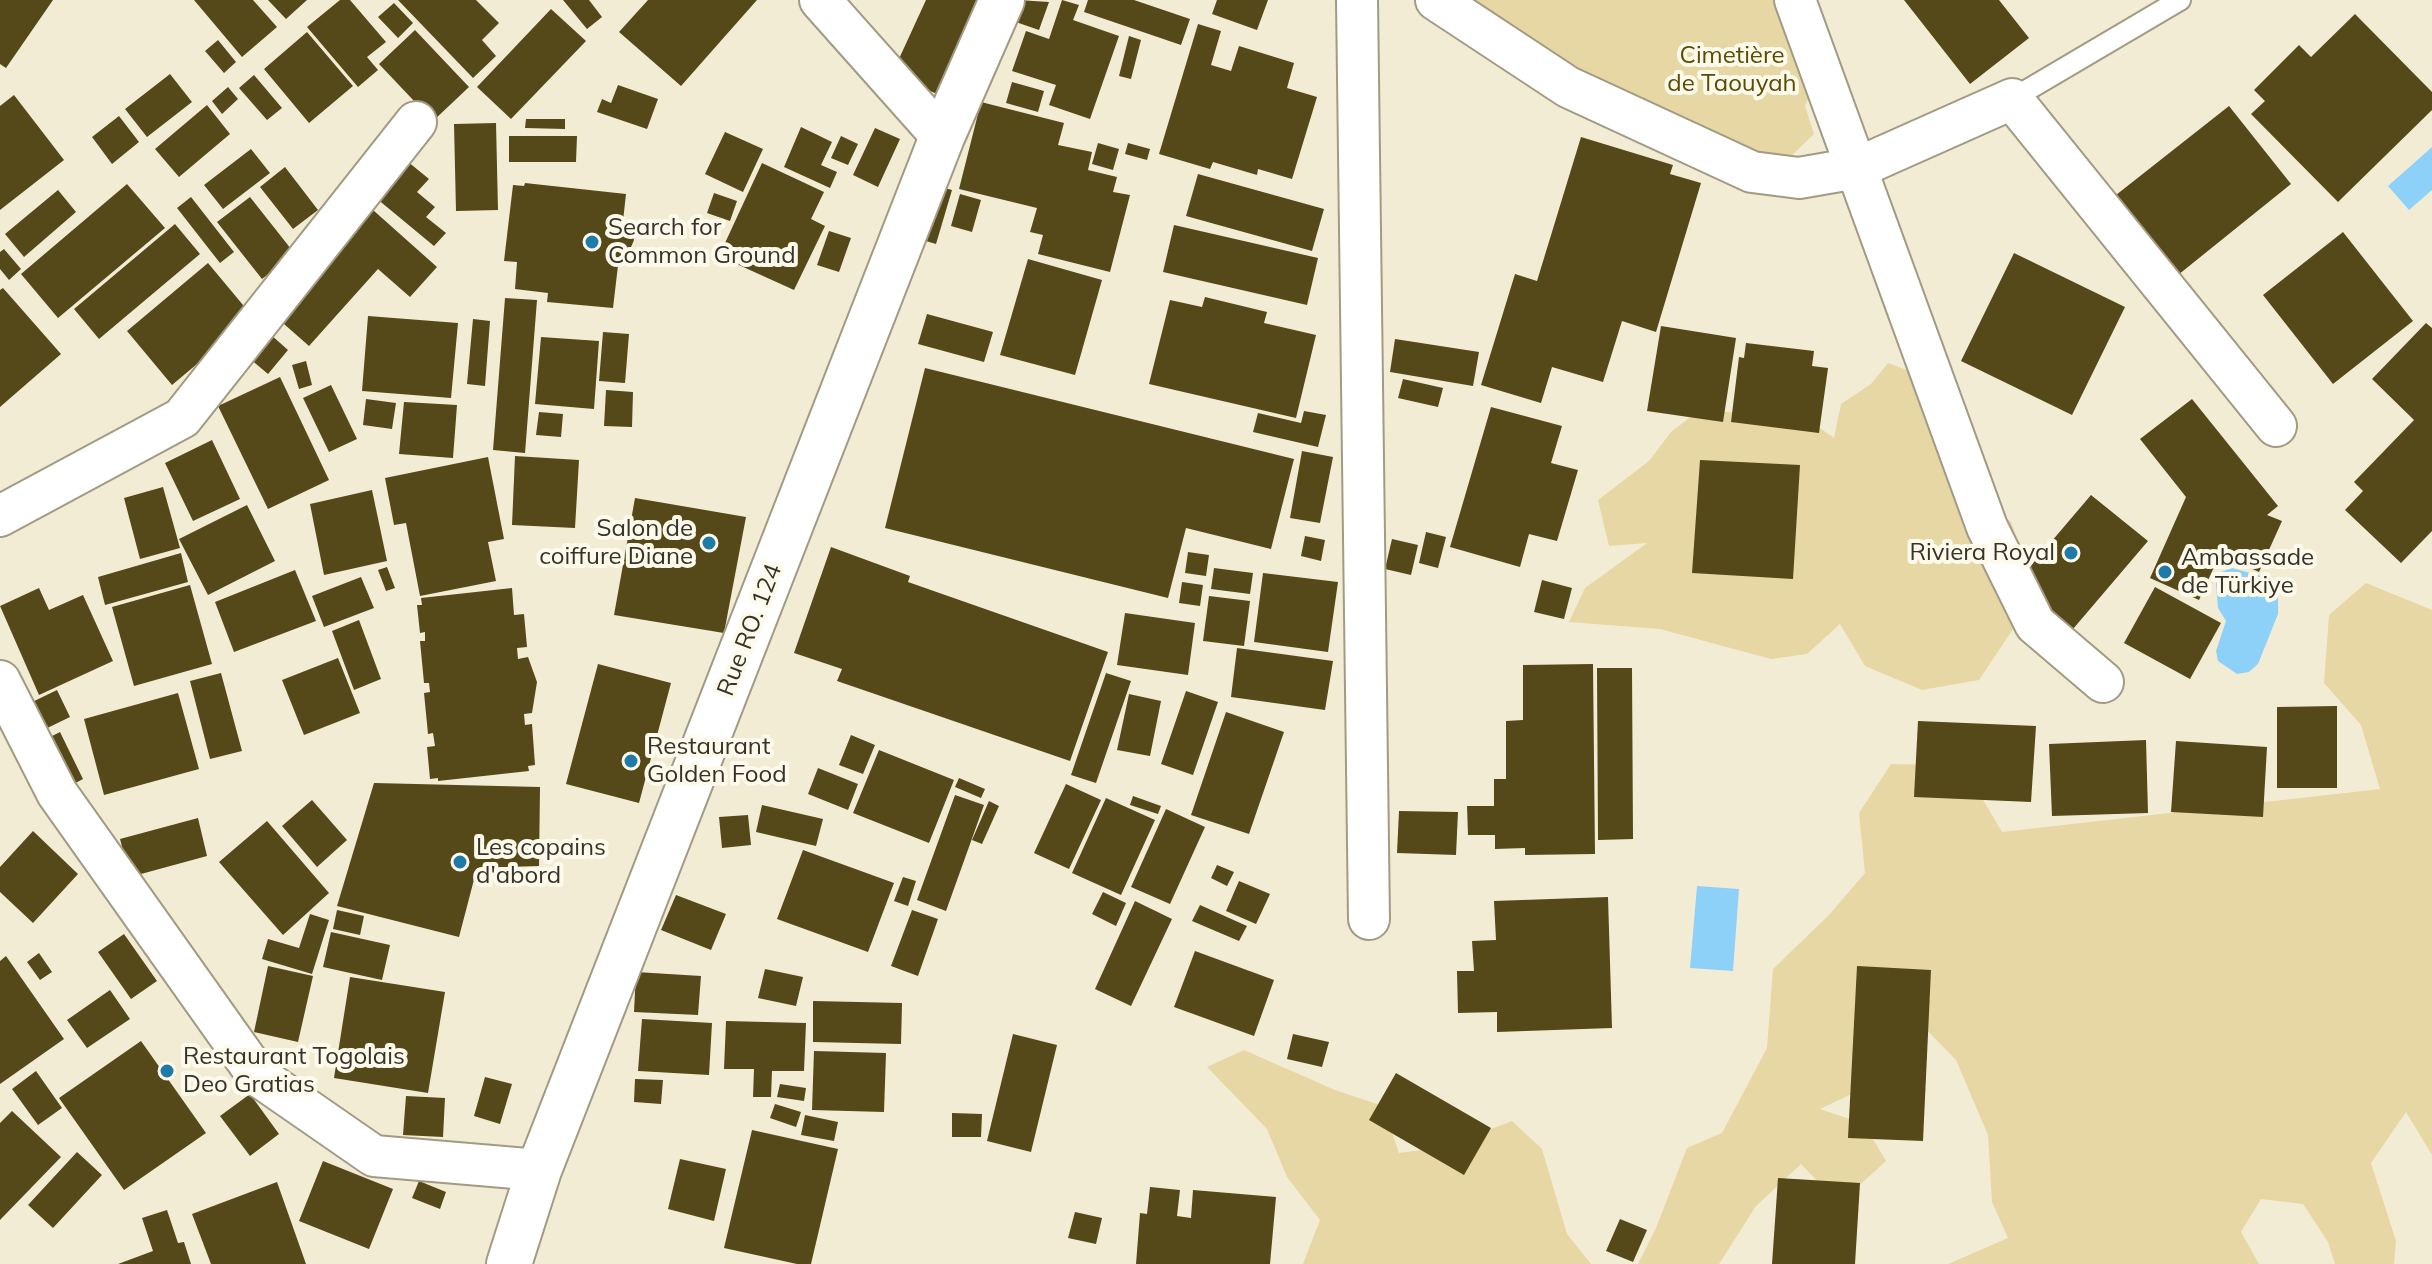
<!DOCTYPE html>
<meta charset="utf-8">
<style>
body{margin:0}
canvas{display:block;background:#f3ecd4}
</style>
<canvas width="2432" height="1264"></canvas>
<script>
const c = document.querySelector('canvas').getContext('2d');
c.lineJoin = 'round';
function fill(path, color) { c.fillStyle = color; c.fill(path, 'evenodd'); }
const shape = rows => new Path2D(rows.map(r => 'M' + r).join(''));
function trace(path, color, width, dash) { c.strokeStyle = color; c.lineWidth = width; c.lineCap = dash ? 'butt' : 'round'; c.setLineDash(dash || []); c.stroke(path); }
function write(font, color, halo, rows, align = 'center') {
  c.font = font + ' Mulish,sans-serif'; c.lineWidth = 8; c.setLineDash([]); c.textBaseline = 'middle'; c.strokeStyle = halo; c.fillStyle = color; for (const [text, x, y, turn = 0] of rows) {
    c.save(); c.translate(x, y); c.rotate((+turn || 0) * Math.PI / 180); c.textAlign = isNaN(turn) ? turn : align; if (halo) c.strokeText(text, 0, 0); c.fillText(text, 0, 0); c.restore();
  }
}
const green = shape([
 [1453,0,1779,0,1815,82,1805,106,1814,134,1785,162,1738,150,1568,76],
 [1888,363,1937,381,1988,502,2011,522,2024,559,2015,626,1979,680,1922,690,1865,666,1840,624,1807,654,1771,659,1660,629,1569,622,1585,588,1647,543,1609,546,1598,500,1649,461,1671,432,1698,411,1801,415,1834,438,1841,404,1871,384],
 [2366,583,2432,610,2432,1155,2406,1112,2371,1163,2396,1241,2394,1264,2335,1264,2328,1242,2303,1204,2261,1199,2241,1232,2259,1264,1948,1264,2008,1238,1992,1202,1988,1135,1956,1060,1912,1015,1881,1080,1820,1109,1864,1124,1886,1161,1839,1204,1801,1164,1756,1206,1719,1264,1638,1264,1656,1228,1687,1148,1722,1133,1767,1048,1773,969,1829,915,1865,873,1859,813,1891,764,1956,765,1969,776,2002,832,2380,789,2361,725,2324,683,2329,615],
 [1244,1050,1335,1090,1383,1106,1399,1153,1444,1147,1512,1121,1542,1149,1567,1234,1591,1264,1303,1264,1320,1220,1287,1177,1267,1129,1207,1067]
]);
const water = shape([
 [2432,147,2432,190,2409,210,2388,186],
 [2232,568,2265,577,2278,597,2278,614,2258,664,2249,672,2237,674,2218,661,2216,651,2226,621,2218,608,2216,584,2221,572],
 [1697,886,1739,889,1733,971,1690,968]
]);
const building = shape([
 [0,0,53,0,6,68,0,64],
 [194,0,253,0,277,27,242,57],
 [268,0,307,0,286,19],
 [340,0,350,0,386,42,367,57,378,70,358,87,307,27],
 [398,0,476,0,499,23,482,40,496,56,473,78],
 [563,0,589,0,602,17,587,29],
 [648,0,757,0,681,86,619,32],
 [926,0,980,0,937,94,892,74],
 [1018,0,1049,2,1039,30,1010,20],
 [1062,0,1079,5,1073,20,1119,36,1090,119,1049,105,1056,85,1012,71,1026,31,1049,39],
 [1088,0,1134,0,1190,19,1181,45,1084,12],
 [1217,0,1268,0,1257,30,1212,14],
 [1904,0,1999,0,2029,38,1970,84],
 [394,3,413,23,398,38,378,17],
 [551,9,586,41,511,119,477,87],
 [2355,14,2432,92,2432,110,2338,202,2251,114,2265,101,2254,90,2299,45,2311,57],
 [1198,24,1221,31,1211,65,1231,71,1239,46,1294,63,1287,88,1317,97,1292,179,1258,169,1257,175,1213,162,1210,169,1159,154],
 [415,30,469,87,433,121,379,64],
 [307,32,353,86,309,123,264,69],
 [1129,36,1141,40,1131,79,1119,76],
 [218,40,236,62,224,73,205,51],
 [170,74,192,102,147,137,125,109],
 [254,75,282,108,267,120,239,88],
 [1012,82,1044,91,1038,112,1006,103],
 [618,85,658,99,647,129,597,112,602,99,611,103],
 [228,87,238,99,222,114,212,101],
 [14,95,64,160,0,210,0,106],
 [981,102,1064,123,1058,145,1092,152,1088,170,1117,177,1113,192,1130,195,1110,272,1038,254,1043,235,1030,232,1037,208,959,189],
 [207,105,230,134,179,177,155,149],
 [2229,106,2291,184,2178,275,2116,195],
 [119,116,139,142,112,164,92,137],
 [526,119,565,119,565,129,525,128],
 [496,123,498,210,456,211,454,124],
 [801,127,832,142,821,165,837,172,830,188,784,167],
 [875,128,900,139,878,187,853,175],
 [725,132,763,149,743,192,705,174],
 [509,136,577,136,576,162,509,162],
 [841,136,858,144,848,165,831,158],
 [1581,137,1673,165,1670,174,1701,183,1656,332,1622,321,1603,382,1552,367,1541,403,1481,385,1515,274,1537,281],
 [1098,143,1119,149,1113,170,1092,164],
 [1128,143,1150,149,1147,160,1125,154],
 [251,149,270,173,223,209,204,185],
 [407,161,429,179,417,192,435,207,426,217,446,233,434,246,376,198],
 [762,163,824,192,811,219,825,226,794,290,719,256],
 [285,167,318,210,293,229,260,187],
 [1198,174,1324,209,1312,251,1186,216],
 [525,183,626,194,623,221,631,229,634,240,629,252,619,257,613,308,547,302,548,293,515,289,517,262,504,261,513,185,524,186],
 [127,184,165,228,58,318,21,274],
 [934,185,952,190,936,244,919,239],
 [58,190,76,212,24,257,5,234],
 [714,193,737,201,730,221,707,213],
 [960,194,981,200,972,232,951,226],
 [191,197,234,252,220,263,177,208],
 [250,197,295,254,262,279,217,222],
 [373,210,437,267,410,297,378,269,309,346,276,317],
 [175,224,200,254,99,339,74,309],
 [1174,225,1318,258,1307,305,1163,272],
 [829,231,851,238,839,272,817,265],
 [2343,232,2413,321,2333,384,2263,295],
 [4,249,21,269,9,280,0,269,0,252],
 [2014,253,2125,307,2072,415,1961,361],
 [1028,259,1102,280,1075,375,1000,355],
 [208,263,253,317,172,385,127,331],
 [3,288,61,354,0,407,0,290],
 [1205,297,1267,312,1264,323,1316,335,1296,418,1149,384,1170,300,1202,307],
 [505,298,537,300,525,453,493,450],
 [927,314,993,332,984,362,918,344],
 [368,316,458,323,451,398,362,391],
 [473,319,490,321,485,386,467,384],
 [2426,323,2432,328,2432,531,2401,563,2345,510,2363,491,2354,482,2414,420,2372,379],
 [1661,326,1736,338,1723,422,1647,411],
 [603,332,629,334,625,383,599,381],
 [270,334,288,350,268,374,249,358],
 [541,337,599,341,594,409,535,404],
 [1395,339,1479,352,1473,386,1390,372],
 [1746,343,1814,351,1812,366,1828,368,1819,433,1731,422,1739,357,1744,358],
 [306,361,312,385,299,389,292,365],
 [925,368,1294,459,1271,549,1186,528,1168,598,885,528],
 [280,377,329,480,268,509,218,406],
 [1403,379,1443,388,1438,407,1398,398],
 [331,385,357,439,329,452,303,398],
 [606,390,633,392,632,427,604,426],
 [366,399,396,403,392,429,363,425],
 [2192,399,2278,506,2267,515,2282,521,2259,572,2220,554,2199,600,2150,578,2186,497,2140,439],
 [404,402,457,405,453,458,399,454],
 [1491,407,1562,426,1551,463,1578,470,1557,541,1529,534,1520,567,1450,547],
 [1304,411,1326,415,1318,447,1253,432,1258,413,1301,423],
 [539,412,563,414,561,437,536,435],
 [212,440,240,499,193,521,165,463],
 [1302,451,1333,457,1320,523,1290,518],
 [515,456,579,460,575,528,512,525],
 [488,457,504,539,488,542,496,581,420,596,406,523,394,525,385,478],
 [1700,460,1800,465,1793,579,1692,573],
 [163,487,180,548,140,559,124,498],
 [372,490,387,561,324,575,310,504],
 [2091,495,2148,541,2073,629,2017,582],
 [635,498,746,517,724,633,614,615],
 [247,505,275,561,208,595,179,539],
 [1426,532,1446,537,1438,568,1419,563],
 [1305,536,1325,540,1321,561,1301,556],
 [1392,539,1418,545,1411,575,1385,569],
 [831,547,910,576,908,582,1108,652,1070,761,837,681,842,669,794,653],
 [1188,552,1209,555,1206,576,1185,573],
 [181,553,188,582,105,605,98,577],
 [387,567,395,588,386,591,378,570],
 [1214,568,1253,573,1250,594,1211,589],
 [295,570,316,621,234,652,215,602],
 [1263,573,1338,582,1328,652,1254,642],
 [361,577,374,608,324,627,312,596],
 [1542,580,1572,588,1564,619,1534,612],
 [1182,582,1203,585,1200,606,1179,603],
 [190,585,212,664,134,686,112,607],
 [2155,587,2221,623,2190,679,2124,643],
 [39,588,49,610,83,595,113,661,39,695,0,606],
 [512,588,514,615,524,614,527,647,517,648,518,659,528,657,537,682,532,713,524,714,525,725,532,724,535,765,528,766,529,771,438,781,438,778,430,779,427,747,435,746,433,733,428,734,424,693,430,692,429,683,424,683,420,641,425,641,425,632,420,633,417,605,422,605,421,598],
 [1209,596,1250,601,1244,646,1203,641],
 [1125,613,1195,623,1188,675,1117,665],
 [359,620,381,679,354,690,332,631],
 [1237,648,1333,661,1325,710,1231,697],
 [338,658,360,713,304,735,282,680],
 [598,664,671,683,639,803,566,784],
 [1593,664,1595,854,1525,855,1525,848,1495,849,1495,835,1468,835,1467,806,1494,806,1494,779,1506,779,1506,721,1523,720,1523,665],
 [1597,668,1632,668,1633,839,1598,840],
 [221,673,242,751,210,759,190,681],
 [1106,673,1131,681,1096,783,1071,775],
 [57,690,70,717,37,733,24,706],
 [1186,691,1218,702,1193,775,1161,764],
 [178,693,199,769,104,795,84,719],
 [1129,694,1161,701,1150,756,1117,750],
 [2337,706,2337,788,2277,788,2277,707],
 [1226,712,1284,732,1249,834,1191,815],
 [1918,721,2036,726,2031,802,1914,797],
 [60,732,83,779,66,788,42,741],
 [851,735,875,745,863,774,839,765],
 [2146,740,2148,813,2052,816,2049,744],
 [2176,741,2267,747,2263,817,2171,812],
 [879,750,954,780,929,843,853,813],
 [818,768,858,784,848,810,808,794],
 [959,778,985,789,981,798,955,787],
 [374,783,540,787,539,866,477,868,459,937,337,906],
 [1066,784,1101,800,1069,869,1034,853],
 [955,795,984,805,946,911,917,900],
 [1133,796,1161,806,1158,814,1130,805],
 [1106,798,1155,820,1121,895,1072,873],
 [312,800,347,840,317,867,282,826],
 [989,801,999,806,982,844,972,840],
 [762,805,823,819,816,846,756,832],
 [1166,809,1205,827,1170,904,1131,887],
 [1399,811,1458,812,1456,855,1397,853],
 [748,815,751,845,722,848,719,817],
 [198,818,207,856,130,877,120,839],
 [267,821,329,893,283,935,219,862],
 [33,831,78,874,33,923,0,892,0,867],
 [803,850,894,883,868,952,777,919],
 [1217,865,1234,872,1227,886,1211,878],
 [903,877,916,881,908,906,894,901],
 [1239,881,1270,894,1256,924,1226,911],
 [1103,892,1126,903,1116,926,1092,914],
 [676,895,726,914,711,950,661,930],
 [1608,897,1612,1028,1497,1032,1497,1012,1458,1013,1457,971,1474,971,1472,941,1496,940,1494,901],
 [1135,901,1172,919,1131,1006,1095,989],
 [1200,905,1247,926,1239,941,1192,921],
 [337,910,364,916,360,935,333,929],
 [912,910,938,919,918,976,891,966],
 [310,914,329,920,312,974,262,959,268,939,299,948],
 [331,932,390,945,382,980,323,967],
 [124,934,157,981,131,999,98,952],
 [1195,951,1274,980,1254,1036,1174,1007],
 [39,953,52,972,40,980,27,962],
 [6,956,64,1039,0,1084,0,961],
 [268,966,313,976,298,1042,254,1032],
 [1857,966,1931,970,1923,1141,1848,1138],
 [765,969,803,977,796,1006,758,998],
 [636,972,701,976,698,1015,634,1012],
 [350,977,445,992,428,1093,334,1078],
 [110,990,130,1019,87,1048,67,1020],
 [813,1001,902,1003,901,1044,813,1042],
 [642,1019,712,1023,709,1075,638,1071],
 [726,1021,806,1023,804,1071,772,1071,771,1097,753,1097,754,1069,724,1069],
 [1013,1034,1057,1045,1031,1152,987,1141],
 [1293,1034,1329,1042,1322,1067,1287,1059],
 [141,1041,206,1133,124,1190,59,1098],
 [814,1051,886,1053,884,1112,812,1110],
 [36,1071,62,1108,38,1125,12,1089],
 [1396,1073,1491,1128,1464,1175,1369,1120],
 [485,1077,512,1084,500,1124,474,1116],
 [635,1079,663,1080,661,1104,634,1102],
 [780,1084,806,1088,804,1101,777,1097],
 [250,1094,279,1134,250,1156,220,1116],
 [406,1096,445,1098,443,1137,403,1135],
 [775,1104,801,1112,796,1127,770,1118],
 [12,1111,61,1157,0,1220,0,1123],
 [952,1113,982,1114,981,1137,952,1137],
 [805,1115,838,1122,834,1141,801,1135],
 [752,1130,838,1149,811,1264,797,1264,724,1248],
 [77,1152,102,1175,53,1228,28,1205],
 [680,1159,726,1169,714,1221,668,1209],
 [323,1161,393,1189,369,1249,299,1221],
 [1778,1178,1860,1183,1855,1264,1772,1264],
 [419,1181,446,1192,440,1209,412,1198],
 [277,1182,306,1264,211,1264,192,1214],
 [1150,1187,1180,1190,1177,1216,1191,1218,1193,1190,1276,1197,1270,1264,1136,1264,1140,1213,1147,1214],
 [167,1210,178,1243,184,1242,191,1264,118,1264,153,1251,142,1218],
 [1075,1212,1102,1218,1096,1244,1068,1238],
 [1620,1219,1647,1230,1633,1262,1606,1251]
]);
const service = shape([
 [2012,99,2180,0]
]);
const minor = shape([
 [820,0,942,137],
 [1357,0,1369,919],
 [1436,0,1568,87,1752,172,1799,178,1857,168,2012,99,2276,426],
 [1795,0,1987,527,2035,624,2103,682],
 [0,516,182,418,416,122],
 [0,681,57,793,257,1075,374,1156,539,1170]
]);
const tertiary = shape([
 [509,1264,539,1170,942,137,1002,0]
]);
const markers = [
 [592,242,8,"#1e7ba8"],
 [709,543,8,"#1e7ba8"],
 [2071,553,8,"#1e7ba8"],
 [2165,572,8,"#1e7ba8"],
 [631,761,8,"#1e7ba8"],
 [460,862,8,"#1e7ba8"],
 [167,1071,8,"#1e7ba8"]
];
const parkNames = [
 ["Cimetière",1732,56],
 ["de Taouyah",1732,84]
];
const poiNames = [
 ["Search for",608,228],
 ["Common Ground",608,256],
 ["Salon de",693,529,"right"],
 ["coiffure Diane",693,557,"right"],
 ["Riviera Royal",2055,553,"right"],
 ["Ambassade",2181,558],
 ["de Türkiye",2181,586],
 ["Restaurant",647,747],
 ["Golden Food",647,775],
 ["Les copains",476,848],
 ["d'abord",476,876],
 ["Restaurant Togolais",183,1057],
 ["Deo Gratias",183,1085]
];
const streetNames = [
 ["Rue RO. 124",750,630,-69]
];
fill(green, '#e6d7a5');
fill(water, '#8dd1f9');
fill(building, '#554819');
trace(service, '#a29b84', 24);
trace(minor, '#a29b84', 44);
trace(tertiary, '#a29b84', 48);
trace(service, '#fff', 20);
trace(minor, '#fff', 40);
trace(tertiary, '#fff', 44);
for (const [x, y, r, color] of markers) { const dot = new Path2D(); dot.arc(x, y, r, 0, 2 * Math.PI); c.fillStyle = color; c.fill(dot); trace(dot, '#fefaeb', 3); }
write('24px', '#5c4b02', '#fefaeb', parkNames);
write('24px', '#363329', '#fefaeb', poiNames, 'left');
write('24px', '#363329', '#fefaeb', streetNames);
</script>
